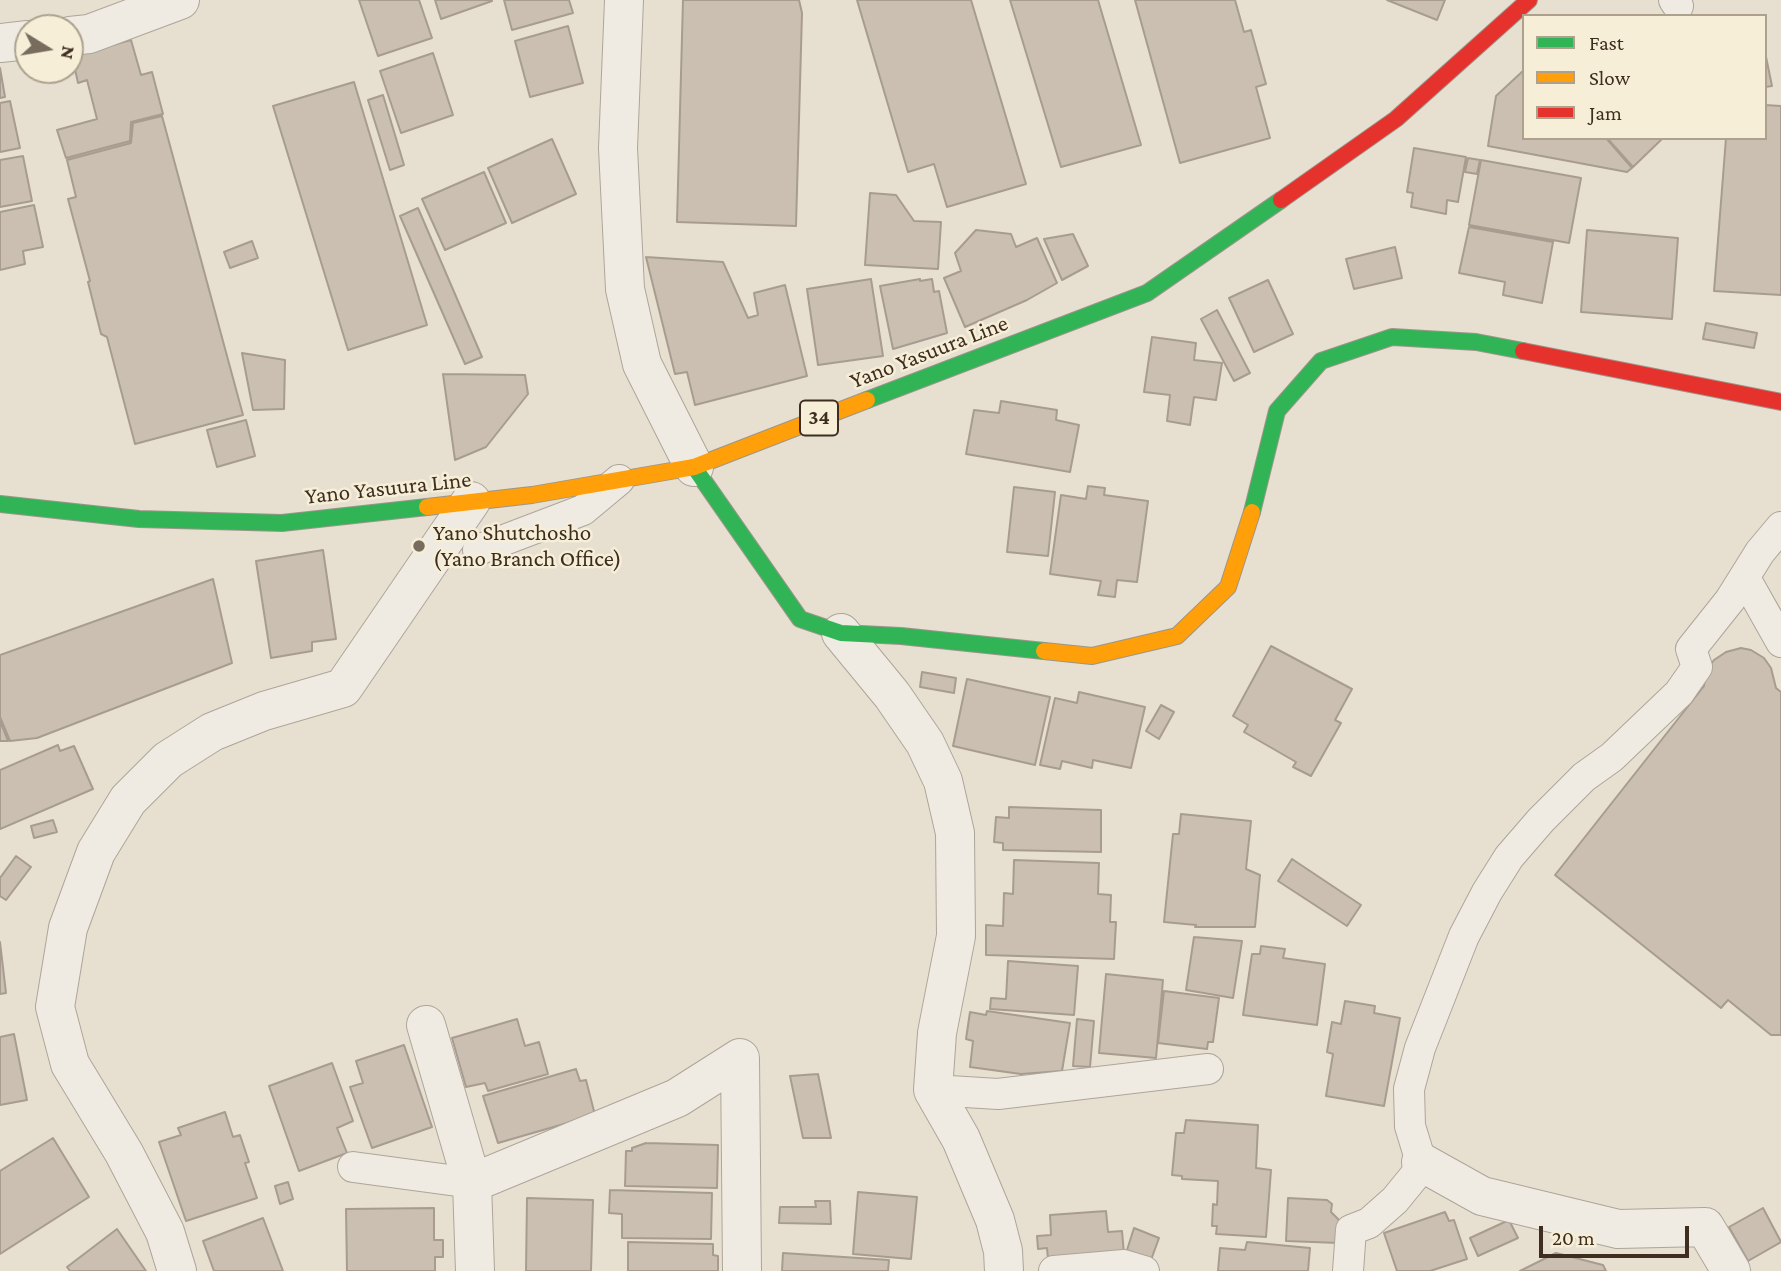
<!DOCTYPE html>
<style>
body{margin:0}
#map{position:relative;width:1781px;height:1271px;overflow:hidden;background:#e7e0d1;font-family:"Crimson Pro",serif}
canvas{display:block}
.legend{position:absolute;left:1522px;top:14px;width:245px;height:126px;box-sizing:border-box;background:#f7eed8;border:2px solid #ada18e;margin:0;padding:9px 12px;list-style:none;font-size:21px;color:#3d2e20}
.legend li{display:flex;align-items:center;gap:14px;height:35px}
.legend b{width:35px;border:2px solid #ada18e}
.north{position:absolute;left:14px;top:14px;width:70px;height:70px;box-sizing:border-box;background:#f7eed8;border:2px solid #ada18e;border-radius:50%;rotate:101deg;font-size:19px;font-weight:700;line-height:28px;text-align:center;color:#3d2e20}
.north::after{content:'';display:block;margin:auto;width:24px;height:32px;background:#786c5e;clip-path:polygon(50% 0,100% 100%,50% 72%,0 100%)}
.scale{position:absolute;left:1539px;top:1226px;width:150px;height:32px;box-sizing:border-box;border:4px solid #3d2e20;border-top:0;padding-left:9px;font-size:21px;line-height:24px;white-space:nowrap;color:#3d2e20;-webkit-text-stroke:5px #f7eed8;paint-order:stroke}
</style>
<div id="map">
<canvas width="1781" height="1271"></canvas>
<ul class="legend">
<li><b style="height:9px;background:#30b455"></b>Fast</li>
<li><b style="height:9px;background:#ff9f0a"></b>Slow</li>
<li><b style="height:9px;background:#e5322d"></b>Jam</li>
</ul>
<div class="north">N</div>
<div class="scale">20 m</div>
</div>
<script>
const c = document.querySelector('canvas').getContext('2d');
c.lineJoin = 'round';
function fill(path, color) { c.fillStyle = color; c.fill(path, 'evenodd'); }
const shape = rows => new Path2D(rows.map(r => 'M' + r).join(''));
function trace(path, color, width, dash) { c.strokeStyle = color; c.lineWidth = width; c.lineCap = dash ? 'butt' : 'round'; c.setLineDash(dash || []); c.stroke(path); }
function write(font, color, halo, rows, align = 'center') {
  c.font = font + ' "Crimson Pro",serif'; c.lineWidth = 5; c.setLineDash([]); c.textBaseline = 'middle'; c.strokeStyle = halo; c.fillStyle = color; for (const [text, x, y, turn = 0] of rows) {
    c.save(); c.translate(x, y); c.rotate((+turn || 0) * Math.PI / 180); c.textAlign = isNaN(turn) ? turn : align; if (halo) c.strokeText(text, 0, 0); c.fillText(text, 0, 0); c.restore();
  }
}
const building = shape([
 [359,0,419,0,432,38,378,56,359,0],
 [435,0,492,0,492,1,441,19,435,0],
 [504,0,569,0,573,13,512,30,504,0],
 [683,0,799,0,802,13,796,226,677,222,683,0],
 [857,0,971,0,1026,184,947,207,934,164,908,172,857,0],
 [1010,0,1098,0,1141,145,1061,167,1010,0],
 [1135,0,1235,0,1244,32,1251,30,1266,84,1256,87,1270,138,1180,163,1135,0],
 [1387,0,1445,0,1437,20,1387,0],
 [568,26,583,83,530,97,515,41,568,26],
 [131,40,141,75,152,72,163,114,131,122,130,141,66,158,57,130,97,119,87,80,78,83,72,56,131,40],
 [1765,52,1772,86,1765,87,1765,52],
 [433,53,453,115,401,133,380,71,433,53],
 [0,68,5,97,0,98,0,68],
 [1524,70,1524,138,1606,138,1632,168,1627,172,1488,146,1496,96,1524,70],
 [354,82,427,325,348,350,273,106,354,82],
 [383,95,404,165,390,170,368,100,383,95],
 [10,101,20,148,0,152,0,103,10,101],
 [1765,105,1781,106,1781,295,1714,291,1726,138,1765,138,1765,105],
 [162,116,243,415,135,444,107,337,101,334,88,282,90,281,68,199,76,197,67,160,131,143,133,123,162,116],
 [1607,138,1663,138,1633,167,1607,138],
 [552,139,576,194,512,223,488,168,552,139],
 [1414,148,1466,157,1458,202,1447,200,1446,214,1411,207,1413,193,1407,192,1414,148],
 [23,156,32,201,0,207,0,160,23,156],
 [1468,158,1480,160,1477,174,1465,172,1468,158],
 [1481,160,1581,178,1569,243,1469,225,1481,160],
 [484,172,506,223,445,250,422,199,484,172],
 [870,193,896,195,914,221,941,222,938,269,865,265,870,193],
 [34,205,43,247,23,251,25,264,0,270,0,212,34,205],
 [418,208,482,357,465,364,400,216,418,208],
 [1469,227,1553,242,1542,303,1503,295,1505,282,1459,273,1469,227],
 [976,230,1011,234,1016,247,1037,238,1057,283,1027,300,965,327,944,278,961,271,955,253,976,230],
 [1587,230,1678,238,1672,319,1581,312,1587,230],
 [1073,234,1088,266,1062,280,1044,239,1073,234],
 [252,241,258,258,230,268,224,252,252,241],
 [1395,247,1402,278,1354,289,1346,259,1395,247],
 [646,257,723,262,748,318,758,315,754,293,785,285,807,376,695,405,687,372,675,374,646,257],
 [871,279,883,356,818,365,807,289,871,279],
 [920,279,920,281,932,279,934,292,939,291,947,333,893,349,880,286,920,279],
 [1268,280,1293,334,1254,352,1229,298,1268,280],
 [1217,310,1250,373,1234,381,1201,319,1217,310],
 [1706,323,1757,333,1754,348,1703,339,1706,323],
 [1152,337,1196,343,1194,360,1222,363,1216,400,1194,397,1190,425,1167,421,1170,395,1144,392,1152,337],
 [242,353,285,360,284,409,253,410,242,353],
 [443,374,525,375,528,394,486,447,455,460,443,374],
 [1001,401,1057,410,1056,420,1079,425,1070,472,966,454,974,410,999,413,1001,401],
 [246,420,255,456,217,467,207,430,246,420],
 [1088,486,1105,488,1104,495,1148,501,1137,582,1117,580,1115,597,1098,595,1101,581,1050,574,1061,495,1086,499,1088,486],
 [1014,487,1055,492,1048,556,1007,552,1014,487],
 [323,550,336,639,312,642,312,651,271,658,256,561,323,550],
 [213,579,232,663,37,738,10,741,0,717,0,655,213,579],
 [1271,646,1352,689,1335,720,1341,723,1311,776,1293,767,1296,762,1244,732,1248,725,1233,716,1271,646],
 [1741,648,1751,650,1764,658,1771,668,1776,688,1781,692,1781,1035,1771,1035,1728,1000,1721,1008,1555,875,1704,686,1706,671,1714,660,1726,652,1741,648],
 [922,672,956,678,954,693,920,687,922,672],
 [967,679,1050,697,1035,765,953,746,967,679],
 [1079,692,1145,707,1131,768,1093,760,1092,768,1062,761,1060,769,1040,765,1055,698,1077,703,1079,692],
 [1161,705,1174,712,1159,739,1146,731,1161,705],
 [0,721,8,741,0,741,0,721],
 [58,745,60,751,74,746,93,789,0,829,0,770,58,745],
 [1009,807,1101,810,1101,852,1003,850,1003,843,994,842,996,817,1009,818,1009,807],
 [1181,814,1251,821,1246,869,1260,875,1255,927,1195,927,1196,925,1164,922,1173,834,1179,834,1181,814],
 [53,820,57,832,34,838,31,826,53,820],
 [16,856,31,867,6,900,0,896,0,878,16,856],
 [1292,859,1361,905,1347,926,1278,881,1292,859],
 [1014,860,1099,863,1098,894,1111,895,1110,922,1116,922,1114,959,986,955,986,925,1003,926,1004,893,1013,894,1014,860],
 [1194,937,1242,941,1233,998,1186,990,1194,937],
 [0,942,6,993,0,994,0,942],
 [1261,946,1285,949,1283,958,1325,964,1317,1025,1243,1015,1252,954,1260,954,1261,946],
 [1008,961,1078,966,1074,1015,990,1009,991,998,1006,999,1008,961],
 [1106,974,1163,980,1156,1058,1099,1053,1106,974],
 [1164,991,1219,998,1213,1042,1208,1042,1207,1049,1158,1043,1164,991],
 [1345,1001,1375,1006,1374,1013,1400,1018,1384,1106,1326,1096,1333,1054,1327,1052,1332,1022,1341,1024,1345,1001],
 [987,1011,1070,1023,1062,1071,1021,1074,970,1067,973,1041,966,1039,970,1012,986,1015,987,1011],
 [517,1019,525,1046,539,1042,548,1074,488,1091,485,1083,466,1087,452,1038,517,1019],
 [1077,1019,1094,1021,1090,1067,1073,1066,1077,1019],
 [14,1034,27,1100,0,1105,0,1037,14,1034],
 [404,1045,432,1127,372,1148,350,1087,363,1083,356,1061,404,1045],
 [332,1063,353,1121,337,1128,347,1153,299,1171,269,1086,332,1063],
 [576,1069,580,1081,586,1080,595,1115,498,1143,483,1096,576,1069],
 [818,1074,831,1138,803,1138,790,1076,818,1074],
 [225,1112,233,1137,240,1135,249,1162,245,1163,257,1198,186,1221,159,1142,181,1135,178,1128,225,1112],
 [1186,1120,1258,1125,1256,1168,1271,1170,1266,1237,1216,1234,1217,1226,1212,1226,1213,1204,1217,1205,1218,1181,1182,1179,1182,1176,1172,1175,1176,1133,1184,1133,1186,1120],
 [53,1138,89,1197,0,1254,0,1171,53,1138],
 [646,1143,718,1145,717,1188,625,1186,626,1151,632,1151,632,1148,646,1143],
 [288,1182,293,1199,280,1204,275,1186,288,1182],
 [610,1190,712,1193,711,1239,622,1238,622,1214,609,1213,610,1190],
 [858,1192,917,1197,911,1259,853,1254,858,1192],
 [527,1198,593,1200,591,1271,526,1271,527,1198],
 [1288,1198,1327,1200,1332,1204,1331,1212,1341,1222,1339,1243,1286,1241,1288,1198],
 [815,1201,830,1201,831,1224,779,1223,780,1207,816,1207,815,1201],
 [434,1208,434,1240,443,1240,443,1257,435,1257,435,1271,347,1271,346,1209,434,1208],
 [1763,1208,1781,1242,1748,1261,1729,1227,1763,1208],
 [1106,1211,1108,1232,1122,1231,1124,1254,1048,1259,1047,1248,1038,1249,1037,1236,1051,1235,1050,1215,1106,1211],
 [1445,1212,1449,1221,1454,1220,1467,1259,1430,1271,1397,1271,1384,1233,1445,1212],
 [263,1218,283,1271,214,1271,203,1241,263,1218],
 [1509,1220,1518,1238,1478,1256,1470,1238,1509,1220],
 [1134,1228,1159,1238,1151,1260,1127,1250,1134,1228],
 [117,1229,146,1271,70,1271,67,1267,117,1229],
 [628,1242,713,1244,713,1255,718,1256,718,1271,628,1271,628,1242],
 [1247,1242,1310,1248,1308,1271,1218,1271,1220,1248,1245,1250,1247,1242],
 [783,1253,889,1260,888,1271,782,1271,783,1253],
 [1556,1253,1603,1265,1606,1271,1520,1271,1556,1253]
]);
const lane = shape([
 [1674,0,1678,6],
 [478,550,583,510,619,480],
 [1745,578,1781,642],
 [933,1090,998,1094,1208,1069],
 [353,1167,472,1183],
 [1054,1271,1124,1265,1144,1271],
 [1348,1271,1351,1230,1369,1223,1395,1200,1417,1173,1421,1162,1410,1126,1409,1089,1420,1048,1464,936,1487,892,1509,857,1541,820,1584,777,1612,757,1679,693,1697,667,1691,649,1730,600,1760,552,1781,527]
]);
const street = shape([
 [624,0,618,148,625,289,642,364,694,467],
 [70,36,89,34,180,0],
 [0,43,28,40],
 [841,633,892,695,925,743,943,781,955,833,956,936,937,1033,933,1090,961,1139,995,1220,1003,1251,1004,1271],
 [426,1025,472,1183,475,1271],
 [1421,1162,1482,1196,1618,1229,1705,1227,1731,1271],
 [472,1183,677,1098,740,1058,742,1271],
 [177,1271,165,1232,124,1153,70,1064,55,1007,68,928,96,852,128,800,168,760,212,732,264,711,343,688,471,501]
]);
const fast = shape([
 [867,400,1147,293,1281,200],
 [694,467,800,619,841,633,901,636,1044,651],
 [0,504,139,519,282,523,427,507],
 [1252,512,1277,411,1321,361,1392,337,1476,342,1523,351]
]);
const slow = shape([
 [427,507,532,495,694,467,867,400],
 [1044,651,1092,656,1177,636,1228,587,1252,512]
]);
const jam = shape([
 [1281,200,1396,119,1529,0],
 [1523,351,1781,402]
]);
const markers = [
 [419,546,7,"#786c5e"]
];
const shields = [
 [819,418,38]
];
const shieldNames = [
 ["34",819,418]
];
const streetNames = [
 ["Yano Yasuura Line",929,352,-21],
 ["Yano Yasuura Line",388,488,-6]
];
const poiNames = [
 ["Yano Shutchosho",433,533],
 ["(Yano Branch Office)",433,559]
];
fill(building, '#cbbfb2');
trace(building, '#a89c90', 2);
trace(lane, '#ada599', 32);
trace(street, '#ada599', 40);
trace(fast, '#9c958a', 18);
trace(slow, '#9c958a', 18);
trace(jam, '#9c958a', 18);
trace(lane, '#efebe3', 30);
trace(street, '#efebe3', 38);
trace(fast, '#30b455', 16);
trace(slow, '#ff9f0a', 16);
trace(jam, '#e5322d', 16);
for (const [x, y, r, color] of markers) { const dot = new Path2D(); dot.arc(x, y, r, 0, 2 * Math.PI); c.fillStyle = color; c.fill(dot); trace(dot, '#f7eed8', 2.5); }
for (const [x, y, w] of shields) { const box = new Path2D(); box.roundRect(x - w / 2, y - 17.5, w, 35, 5); c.fillStyle = '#f7eed8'; c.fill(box); trace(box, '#3d2e20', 2); }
write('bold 21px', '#3d2e20', null, shieldNames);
write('23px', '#3d2e20', '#f7eed8', streetNames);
write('23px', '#3d2e20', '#f7eed8', poiNames, 'left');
</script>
